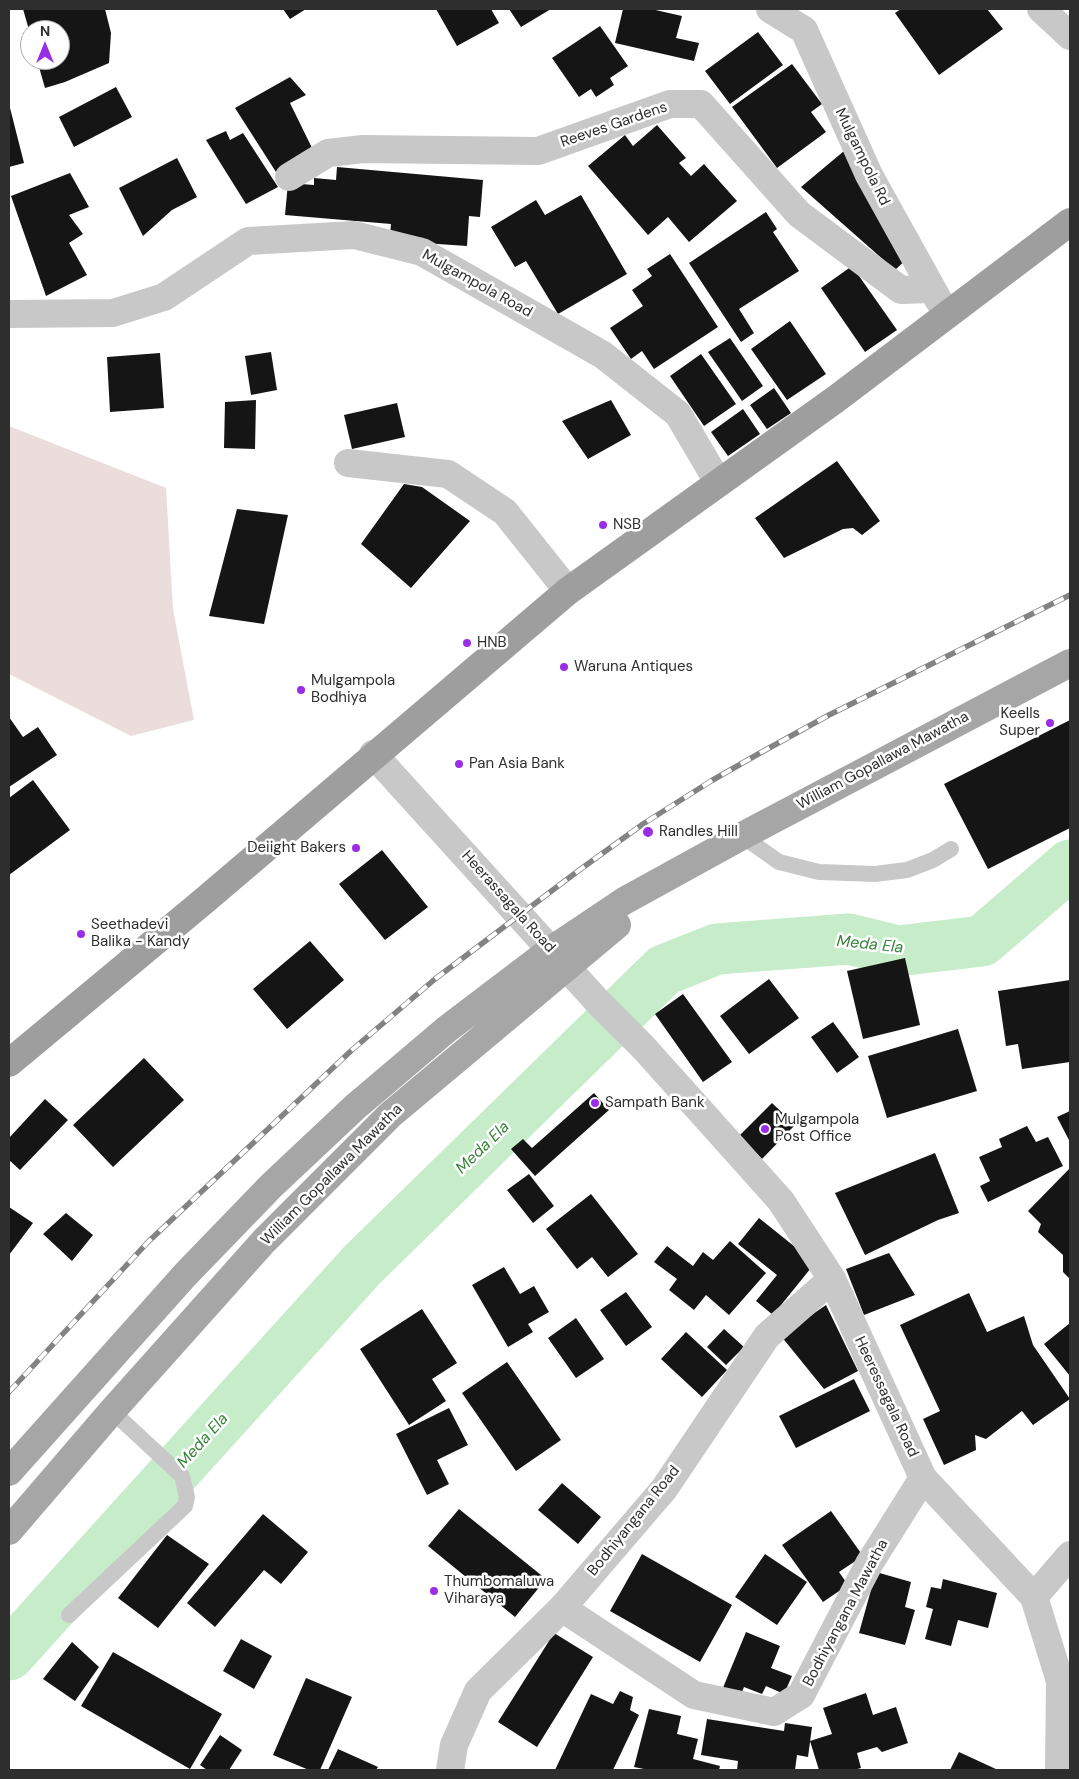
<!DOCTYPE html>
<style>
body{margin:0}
#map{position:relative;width:1079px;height:1779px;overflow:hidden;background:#fff;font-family:"DM Sans",sans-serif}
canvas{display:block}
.frame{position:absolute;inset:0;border:10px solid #2e2e2e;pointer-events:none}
.north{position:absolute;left:20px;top:20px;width:50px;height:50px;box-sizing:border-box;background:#fff;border:1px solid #ababab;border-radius:50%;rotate:0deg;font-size:14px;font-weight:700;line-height:20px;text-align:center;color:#2e2e2e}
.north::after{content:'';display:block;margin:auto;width:18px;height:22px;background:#9a2ee6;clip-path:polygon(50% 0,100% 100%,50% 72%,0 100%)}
</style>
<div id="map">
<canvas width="1079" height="1779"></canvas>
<div class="frame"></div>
<div class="north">N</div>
</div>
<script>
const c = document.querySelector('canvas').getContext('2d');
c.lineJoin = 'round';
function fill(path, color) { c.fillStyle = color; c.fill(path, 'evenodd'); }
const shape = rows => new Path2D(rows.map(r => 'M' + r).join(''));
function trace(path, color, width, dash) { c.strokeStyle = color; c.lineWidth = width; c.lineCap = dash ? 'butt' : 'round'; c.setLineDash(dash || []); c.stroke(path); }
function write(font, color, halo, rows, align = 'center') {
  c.font = font + ' "DM Sans",sans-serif'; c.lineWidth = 5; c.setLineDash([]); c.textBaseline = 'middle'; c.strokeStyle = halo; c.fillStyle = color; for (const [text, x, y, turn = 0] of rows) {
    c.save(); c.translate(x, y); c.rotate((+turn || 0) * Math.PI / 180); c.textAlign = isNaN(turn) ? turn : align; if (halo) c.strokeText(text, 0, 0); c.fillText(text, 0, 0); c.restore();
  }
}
const green = shape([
 [9,426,166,488,173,609,194,720,131,736,9,674]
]);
const river = shape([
 [9,1655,362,1265,664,970,717,949,849,939,898,951,982,941,1070,865]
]);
const building = shape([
 [23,9,105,9,111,33,109,63,65,82,45,88,37,60,60,60,60,30,29,30],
 [283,9,306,9,290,19],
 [436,9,491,9,499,23,457,46],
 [509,9,551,9,521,27],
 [623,9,651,9,682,16,676,38,699,43,694,61,615,43],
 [901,9,987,9,1003,29,939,75,895,13],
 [600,26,628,66,610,78,614,85,596,97,591,89,579,97,552,58],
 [758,32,783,65,730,104,705,71],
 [792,64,822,104,811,112,826,132,777,168,732,107],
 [290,77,306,95,290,103,313,150,276,172,235,108],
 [116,87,132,117,74,147,59,117],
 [9,104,24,163,9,167],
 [657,125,686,158,679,163,691,176,704,164,737,201,689,242,668,217,648,235,588,166,625,135,633,146],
 [226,131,230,140,243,133,278,187,246,204,206,140],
 [844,151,909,257,895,270,801,187],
 [177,158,197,197,172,210,143,236,119,188],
 [337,167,483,180,480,217,469,216,467,246,423,243,424,238,390,235,391,224,285,215,288,183,314,185,314,178,336,180],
 [70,173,89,207,69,215,83,234,69,243,87,275,46,296,11,196],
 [581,195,627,274,558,314,526,261,515,267,491,227,536,200,545,215],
 [766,212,777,229,773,232,799,271,739,309,754,333,741,342,689,263],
 [670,254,718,327,654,369,642,351,631,359,610,328,643,306,632,290,652,276,647,269],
 [852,266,897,330,865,352,821,288],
 [790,321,826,374,787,400,751,349],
 [730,338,763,386,742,401,708,352],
 [271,352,277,390,251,395,245,356],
 [160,353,164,408,110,412,107,357],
 [701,354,736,404,704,426,670,376],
 [774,388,791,413,767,429,750,405],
 [256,400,255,449,224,448,225,402],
 [611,400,631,435,588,459,562,421],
 [397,403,405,437,352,449,344,415],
 [743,409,760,434,728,456,711,432],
 [837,461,880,521,862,535,853,528,843,529,784,558,755,518],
 [404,484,422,487,470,521,411,588,361,544],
 [237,509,288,515,264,624,209,616],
 [9,717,23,737,38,727,57,755,9,787],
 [1070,720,1070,828,988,869,944,784],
 [33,780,70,830,9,875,9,798],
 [382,850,428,907,385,940,339,884],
 [310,941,344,980,287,1029,253,989],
 [905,958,920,1025,863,1039,847,971],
 [769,979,799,1018,749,1054,720,1016],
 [1070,980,1070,1062,1022,1069,1018,1044,1006,1046,998,991],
 [683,994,732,1062,703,1082,655,1014],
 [833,1022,859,1057,837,1073,811,1037],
 [958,1029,977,1091,887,1118,868,1056],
 [144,1058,184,1100,113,1167,73,1125],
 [594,1093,609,1110,535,1176,511,1149,523,1139,532,1148],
 [45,1099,68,1120,20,1170,9,1160,9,1138],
 [772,1103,795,1125,762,1159,739,1136],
 [1070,1111,1070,1142,1057,1117],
 [1027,1126,1036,1142,1048,1137,1063,1166,988,1202,980,1186,990,1181,979,1157,1002,1147,999,1139],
 [935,1153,959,1213,938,1220,865,1255,835,1193],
 [1070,1168,1070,1279,1063,1272,1063,1255,1038,1232,1041,1224,1028,1211],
 [529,1174,554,1206,533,1223,507,1190],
 [591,1194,638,1254,608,1277,592,1257,577,1269,546,1229],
 [9,1207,33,1223,9,1255],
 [66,1213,93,1235,72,1261,43,1234],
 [759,1218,815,1263,773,1315,756,1301,777,1275,738,1244],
 [730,1241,766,1273,729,1315,706,1295,694,1310,669,1290,677,1279,654,1262,667,1246,693,1266,703,1252,713,1260],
 [889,1253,915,1295,864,1315,846,1269],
 [504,1267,520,1294,534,1286,549,1312,528,1324,533,1332,508,1347,472,1285],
 [626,1292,652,1327,626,1346,600,1310],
 [969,1293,987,1332,1024,1316,1033,1345,1070,1399,1033,1425,1022,1411,986,1439,975,1435,976,1450,944,1465,923,1419,940,1411,900,1325],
 [826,1305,858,1371,824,1389,781,1336],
 [422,1309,457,1363,432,1379,446,1401,409,1425,360,1349],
 [576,1318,604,1359,576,1378,548,1338],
 [1070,1323,1070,1376,1044,1344],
 [724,1329,744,1347,726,1365,707,1347],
 [686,1332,727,1370,702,1397,661,1359],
 [507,1362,561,1440,516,1471,462,1393],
 [854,1379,870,1411,796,1448,779,1416],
 [449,1408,468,1445,437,1460,449,1484,427,1495,396,1434],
 [562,1483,601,1517,578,1544,538,1510],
 [459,1509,546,1579,515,1617,428,1546],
 [831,1511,863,1556,839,1572,848,1585,823,1602,782,1545],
 [263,1514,308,1552,281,1584,264,1570,215,1627,187,1603],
 [167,1535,209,1564,158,1628,118,1598],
 [642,1554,732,1605,700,1662,610,1611],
 [765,1554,807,1582,777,1625,735,1597],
 [876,1572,911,1582,905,1607,915,1610,905,1645,859,1633],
 [943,1579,997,1593,988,1628,958,1620,951,1646,925,1639,933,1609,926,1607,931,1587,941,1589],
 [746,1632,780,1646,771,1668,792,1676,784,1694,766,1686,762,1694,744,1687,738,1702,720,1695],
 [554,1633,593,1657,537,1747,498,1722],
 [241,1639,272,1656,254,1689,223,1671],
 [72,1642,99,1667,75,1701,43,1679],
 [113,1652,222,1714,190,1769,81,1706],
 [306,1678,352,1697,320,1770,309,1770,273,1755],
 [620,1691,633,1697,630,1710,639,1715,613,1770,555,1770,591,1694,613,1704],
 [866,1693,873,1715,896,1707,908,1743,882,1752,877,1747,857,1753,861,1768,854,1770,819,1770,810,1741,832,1734,823,1708],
 [649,1709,681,1716,677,1734,698,1739,693,1759,720,1766,719,1770,649,1770,634,1767],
 [707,1719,784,1731,785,1723,812,1727,808,1757,797,1755,795,1770,737,1770,738,1761,701,1755],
 [220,1735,242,1750,229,1770,207,1770,200,1765],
 [338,1749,378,1767,376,1770,328,1770],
 [959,1752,998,1770,950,1770]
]);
const service = shape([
 [742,836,779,862,819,872,875,874,907,870,933,860,951,849],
 [69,1615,185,1506,187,1497,182,1476,112,1411]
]);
const minor = shape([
 [770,9,804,30,869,175,939,301],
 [1041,9,1070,36],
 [289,177,328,153,363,149,538,151,670,104,701,104,799,214,901,290,931,289],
 [9,314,113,313,164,297,248,241,354,235,422,252,603,355,678,414,718,482],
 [348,463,448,474,505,512,568,591],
 [1034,1597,1070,1555],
 [562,1608,694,1695,774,1712,801,1695,869,1564,923,1478]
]);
const tertiary = shape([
 [373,754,598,1002,644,1048,781,1201,832,1279,923,1478,1034,1597,1060,1681,1059,1770],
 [450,1770,454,1745,478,1691,562,1608,664,1489,767,1336,832,1279]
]);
const primary = shape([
 [9,1472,185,1275,271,1186,355,1107,447,1029,551,950,624,901,742,836,1070,663],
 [9,1531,112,1411,264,1241,390,1115,617,925]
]);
const trunk = shape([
 [9,1063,205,900,568,591,836,399,1070,222]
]);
const rail = shape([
 [9,1392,148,1242,353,1049,435,979,578,871,643,824,711,781,760,753,829,715,1070,595]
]);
const markers = [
 [603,525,5,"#9a2ee6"],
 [467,643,5,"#9a2ee6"],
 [564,667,5,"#9a2ee6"],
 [301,690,5,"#9a2ee6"],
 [1050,723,5,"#9a2ee6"],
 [459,764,5,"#9a2ee6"],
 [648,832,6,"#9a2ee6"],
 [356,848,5,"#9a2ee6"],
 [81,934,5,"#9a2ee6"],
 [595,1103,5,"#9a2ee6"],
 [765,1129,5,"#9a2ee6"],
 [434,1591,5,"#9a2ee6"]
];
const streetNames = [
 ["Reeves Gardens",614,125,-19],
 ["Mulgampola Rd",862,157,64],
 ["Mulgampola Road",477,284,29],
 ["William Gopallawa Mawatha",883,761,-28],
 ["Heerassagala Road",508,902,48],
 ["William Gopallawa Mawatha",332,1175,-45],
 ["Heeressagala Road",886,1397,65],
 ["Bodhiyangana Road",634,1521,-51],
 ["Bodhiyangana Mawatha",846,1613,-62]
];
const poiNames = [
 ["NSB",613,525],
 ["HNB",477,643],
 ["Waruna Antiques",574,667],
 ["Mulgampola",311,681],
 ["Bodhiya",311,698],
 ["Keells",1040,714,"right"],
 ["Super",1040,731,"right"],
 ["Pan Asia Bank",469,764],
 ["Randles Hill",659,832],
 ["Deiight Bakers",346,848,"right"],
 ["Seethadevi",91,925],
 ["Balika - Kandy",91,942],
 ["Sampath Bank",605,1103],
 ["Mulgampola",775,1120],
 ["Post Office",775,1137],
 ["Thumbomaluwa",444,1582],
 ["Viharaya",444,1599]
];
const waterNames = [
 ["Meda Ela",870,945,6],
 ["Meda Ela",483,1148,-44],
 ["Meda Ela",203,1441,-48]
];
fill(green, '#ebdddb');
trace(river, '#c7ecc9', 51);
fill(building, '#151515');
trace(service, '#c8c8c8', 16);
trace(minor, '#c8c8c8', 28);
trace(tertiary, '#c8c8c8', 28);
trace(primary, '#a6a6a6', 28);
trace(trunk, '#9e9e9e', 28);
trace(rail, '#838383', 5.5);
trace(rail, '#fff', 4, [11]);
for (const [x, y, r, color] of markers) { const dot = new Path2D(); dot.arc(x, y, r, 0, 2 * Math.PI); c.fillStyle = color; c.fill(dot); trace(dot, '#fff', 2); }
write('15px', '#2e2e2e', '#fff', streetNames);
write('15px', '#2e2e2e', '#fff', poiNames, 'left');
write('italic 16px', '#37833a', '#fff', waterNames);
</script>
